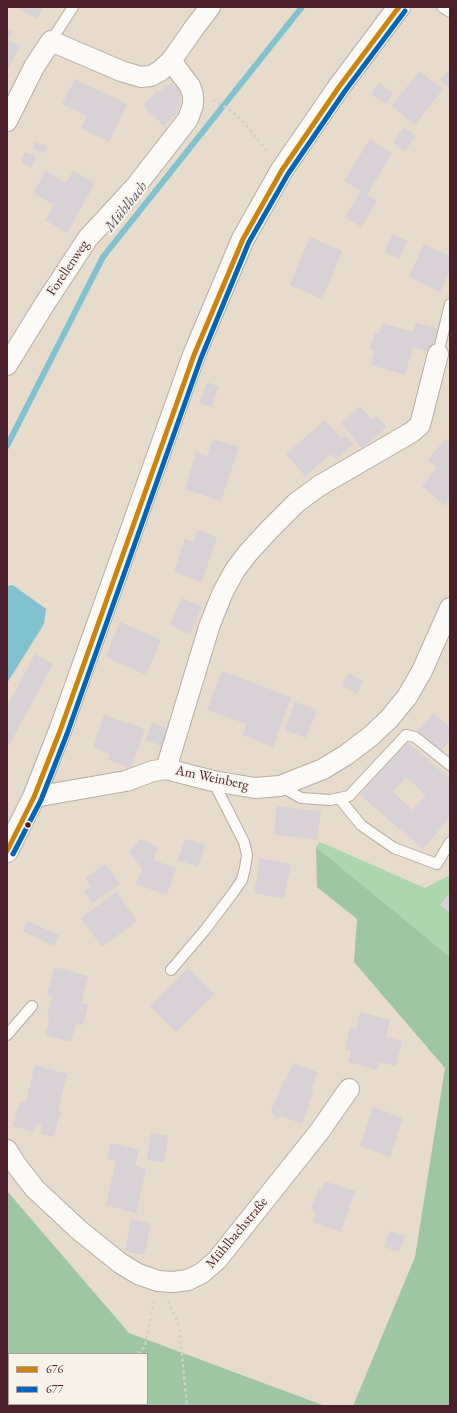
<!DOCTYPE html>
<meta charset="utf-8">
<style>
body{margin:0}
#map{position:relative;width:457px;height:1413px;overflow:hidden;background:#e7dbcb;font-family:"EB Garamond",serif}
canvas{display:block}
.frame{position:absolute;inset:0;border:8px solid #4a1f2b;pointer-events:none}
.legend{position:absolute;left:8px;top:1353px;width:140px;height:52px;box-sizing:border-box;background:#f7f3e8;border:1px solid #b29e9c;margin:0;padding:5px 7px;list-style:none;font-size:12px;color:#4a1f2b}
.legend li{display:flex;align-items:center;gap:8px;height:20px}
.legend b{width:20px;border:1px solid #b29e9c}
</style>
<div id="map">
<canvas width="457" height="1413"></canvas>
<div class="frame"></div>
<ul class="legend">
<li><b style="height:5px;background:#cc840b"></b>676</li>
<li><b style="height:5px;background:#0065bd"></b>677</li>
</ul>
</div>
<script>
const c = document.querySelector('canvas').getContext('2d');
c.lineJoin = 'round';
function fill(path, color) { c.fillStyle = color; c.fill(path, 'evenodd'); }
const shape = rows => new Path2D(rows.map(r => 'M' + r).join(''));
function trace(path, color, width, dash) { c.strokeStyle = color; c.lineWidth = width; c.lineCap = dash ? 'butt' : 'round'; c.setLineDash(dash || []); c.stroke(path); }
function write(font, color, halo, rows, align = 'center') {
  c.font = font + ' "EB Garamond",serif'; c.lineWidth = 4; c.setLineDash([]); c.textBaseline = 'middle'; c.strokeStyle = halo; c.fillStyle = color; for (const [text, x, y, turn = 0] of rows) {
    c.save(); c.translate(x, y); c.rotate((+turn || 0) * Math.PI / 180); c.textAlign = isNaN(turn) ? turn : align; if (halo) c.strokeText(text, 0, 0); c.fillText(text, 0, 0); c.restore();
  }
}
const green = shape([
 [320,842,425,888,450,875,450,957,316,847]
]);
const forest = shape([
 [316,847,450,957,450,1406,353,1406,415,1257,445,1068,354,962,357,919,317,887],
 [7,1191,129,1333,325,1406,7,1406],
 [9,1354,147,1354,147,1404,9,1404]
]);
const water = shape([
 [13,585,46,609,44,624,7,683,7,586]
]);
const stream = shape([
 [7,446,103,257,302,7]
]);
const building = shape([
 [16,7,43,7,37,19],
 [7,28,13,32,8,40,20,46,7,71],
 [450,68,450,88,440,80],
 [419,71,443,89,415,125,392,106],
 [75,79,127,104,109,142,81,128,87,116,62,104],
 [171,83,182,93,178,112,164,126,143,106,157,91,158,92],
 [379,83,393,93,386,104,371,94],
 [404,127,416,136,405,151,393,142],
 [370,139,392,153,367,195,377,201,361,227,345,217,361,191,344,181],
 [35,142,47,146,44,153,33,149],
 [25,152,36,156,32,167,21,163],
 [46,171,66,183,73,171,95,183,67,233,45,220,54,205,33,193],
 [393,234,408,241,399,259,384,252],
 [310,237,342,251,322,299,290,285],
 [424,244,450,256,450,271,440,292,409,277],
 [382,323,413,332,416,323,440,329,433,353,413,347,405,375,371,365,375,351,370,349,375,333,379,334],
 [207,382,219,387,211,407,199,403],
 [360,406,372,420,377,416,387,427,362,448,341,423],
 [325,420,341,439,345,435,353,444,336,459,331,454,305,476,286,454],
 [213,439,239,447,221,501,185,489,196,452,207,456],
 [445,439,450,443,450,500,445,506,422,486,437,468,428,460],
 [197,530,217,537,202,582,174,572,185,539,193,542],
 [182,598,202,607,190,634,170,625],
 [120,622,161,640,146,675,106,657],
 [35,654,53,664,7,749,7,707],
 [222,671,291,697,273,747,243,735,247,724,207,710],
 [348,673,363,681,357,694,342,686],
 [295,702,317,710,306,738,285,730],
 [433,713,450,727,450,740,441,751,417,732],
 [104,715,145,729,131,768,108,760,110,754,93,748],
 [152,723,168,729,162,746,146,740],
 [406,741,450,779,450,817,423,849,360,795],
 [406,777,426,795,412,810,393,792],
 [277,806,321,811,317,840,274,834],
 [140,839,158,847,153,860,176,868,167,895,136,884,142,869,129,851],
 [185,839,205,845,198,867,178,860],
 [260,858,291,864,284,899,254,893],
 [105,864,120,884,92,903,84,892,91,886,85,878],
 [116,892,137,921,102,947,81,918],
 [450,892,450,913,440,905],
 [27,921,59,935,54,946,23,931],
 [55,967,88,976,81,1003,88,1005,83,1025,76,1023,71,1042,45,1035,50,1017,47,1016,52,997,47,995],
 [188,968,214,994,176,1032,150,1006],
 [360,1012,390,1020,386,1037,402,1041,396,1066,379,1062,377,1070,348,1062,351,1051,345,1050,350,1027,356,1029],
 [293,1063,317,1072,312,1089,314,1090,302,1124,282,1116,277,1119,271,1111,274,1103,276,1102,284,1080,286,1081],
 [35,1065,67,1074,58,1110,61,1111,54,1137,40,1134,42,1126,36,1124,34,1132,13,1126,20,1101,26,1102],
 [373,1107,403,1118,390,1157,360,1146],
 [151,1133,168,1136,164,1163,147,1160],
 [111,1143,139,1150,135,1166,146,1169,136,1213,106,1205,116,1161,107,1159],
 [324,1181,355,1191,341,1232,313,1222,316,1212,311,1210,318,1189,321,1190],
 [131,1219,151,1224,144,1255,125,1251],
 [390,1231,405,1236,399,1252,384,1247]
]);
const path = shape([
 [213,100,233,112,243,122,268,152],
 [168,1301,179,1326,187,1406],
 [138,1354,145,1346,154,1301],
 [98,1406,99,1404]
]);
const service = shape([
 [442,7,450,12],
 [51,41,73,7],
 [438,354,450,304],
 [280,786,301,798,330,800,349,796,406,735,415,737,450,765],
 [339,798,361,825,394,848,437,864,450,842],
 [171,970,205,930,233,893,242,880,245,868,247,855,244,842,213,781],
 [7,1035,32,1006]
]);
const minor = shape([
 [7,121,34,67,51,41,121,71,141,77,151,76,160,71,171,61,194,28,210,7],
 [7,365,44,305,88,238,136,186,188,119,193,105,193,95,190,86,171,61],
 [166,769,210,624,223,592,235,570,248,553,270,529,296,503,319,486,412,432,420,425,438,354],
 [34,797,126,781,153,771,166,769,213,781,255,788,280,786,323,769,346,755,371,736,389,719,407,697,422,671,450,608],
 [7,1150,17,1166,35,1189,79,1230,120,1263,138,1274,158,1281,173,1282,188,1280,202,1273,217,1260,319,1132,349,1089]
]);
const tertiary = shape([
 [7,851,34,797,60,731,194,355,243,239,282,170,339,87,399,7]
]);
const bus1 = shape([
 [7,851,34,797,60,731,194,355,243,239,282,170,339,87,399,7]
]);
const bus2 = shape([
 [13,854,41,800,67,734,201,358,249,242,288,174,345,91,405,11]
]);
const markers = [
 [28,825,3.5,"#4a1f2b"]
];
const streetNames = [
 ["Forellenweg",68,268,-56],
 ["Am Weinberg",212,778,12],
 ["Mühlbachstraße",237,1233,-50]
];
const waterNames = [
 ["Mühlbach",126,207,-52]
];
fill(green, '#abd6ae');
fill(forest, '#9ec6a2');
fill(water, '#80c2d0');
trace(stream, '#80c2d0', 6);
fill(building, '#d8d1d5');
trace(service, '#b8aca3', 12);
trace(minor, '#b8aca3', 22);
trace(tertiary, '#b8aca3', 24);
trace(path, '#d6d0cd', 2.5, [3, 3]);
trace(service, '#fbfaf7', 10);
trace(minor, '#fbfaf7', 20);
trace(tertiary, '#fbfaf7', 22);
trace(bus1, '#cc840b', 5);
trace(bus2, '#0065bd', 5);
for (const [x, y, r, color] of markers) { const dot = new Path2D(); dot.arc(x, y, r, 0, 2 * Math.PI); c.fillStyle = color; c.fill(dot); trace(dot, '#f7f3e8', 1.5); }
write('14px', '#4a1f2b', '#f7f3e8', streetNames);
write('italic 15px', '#4e5565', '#f7f3e8', waterNames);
</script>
